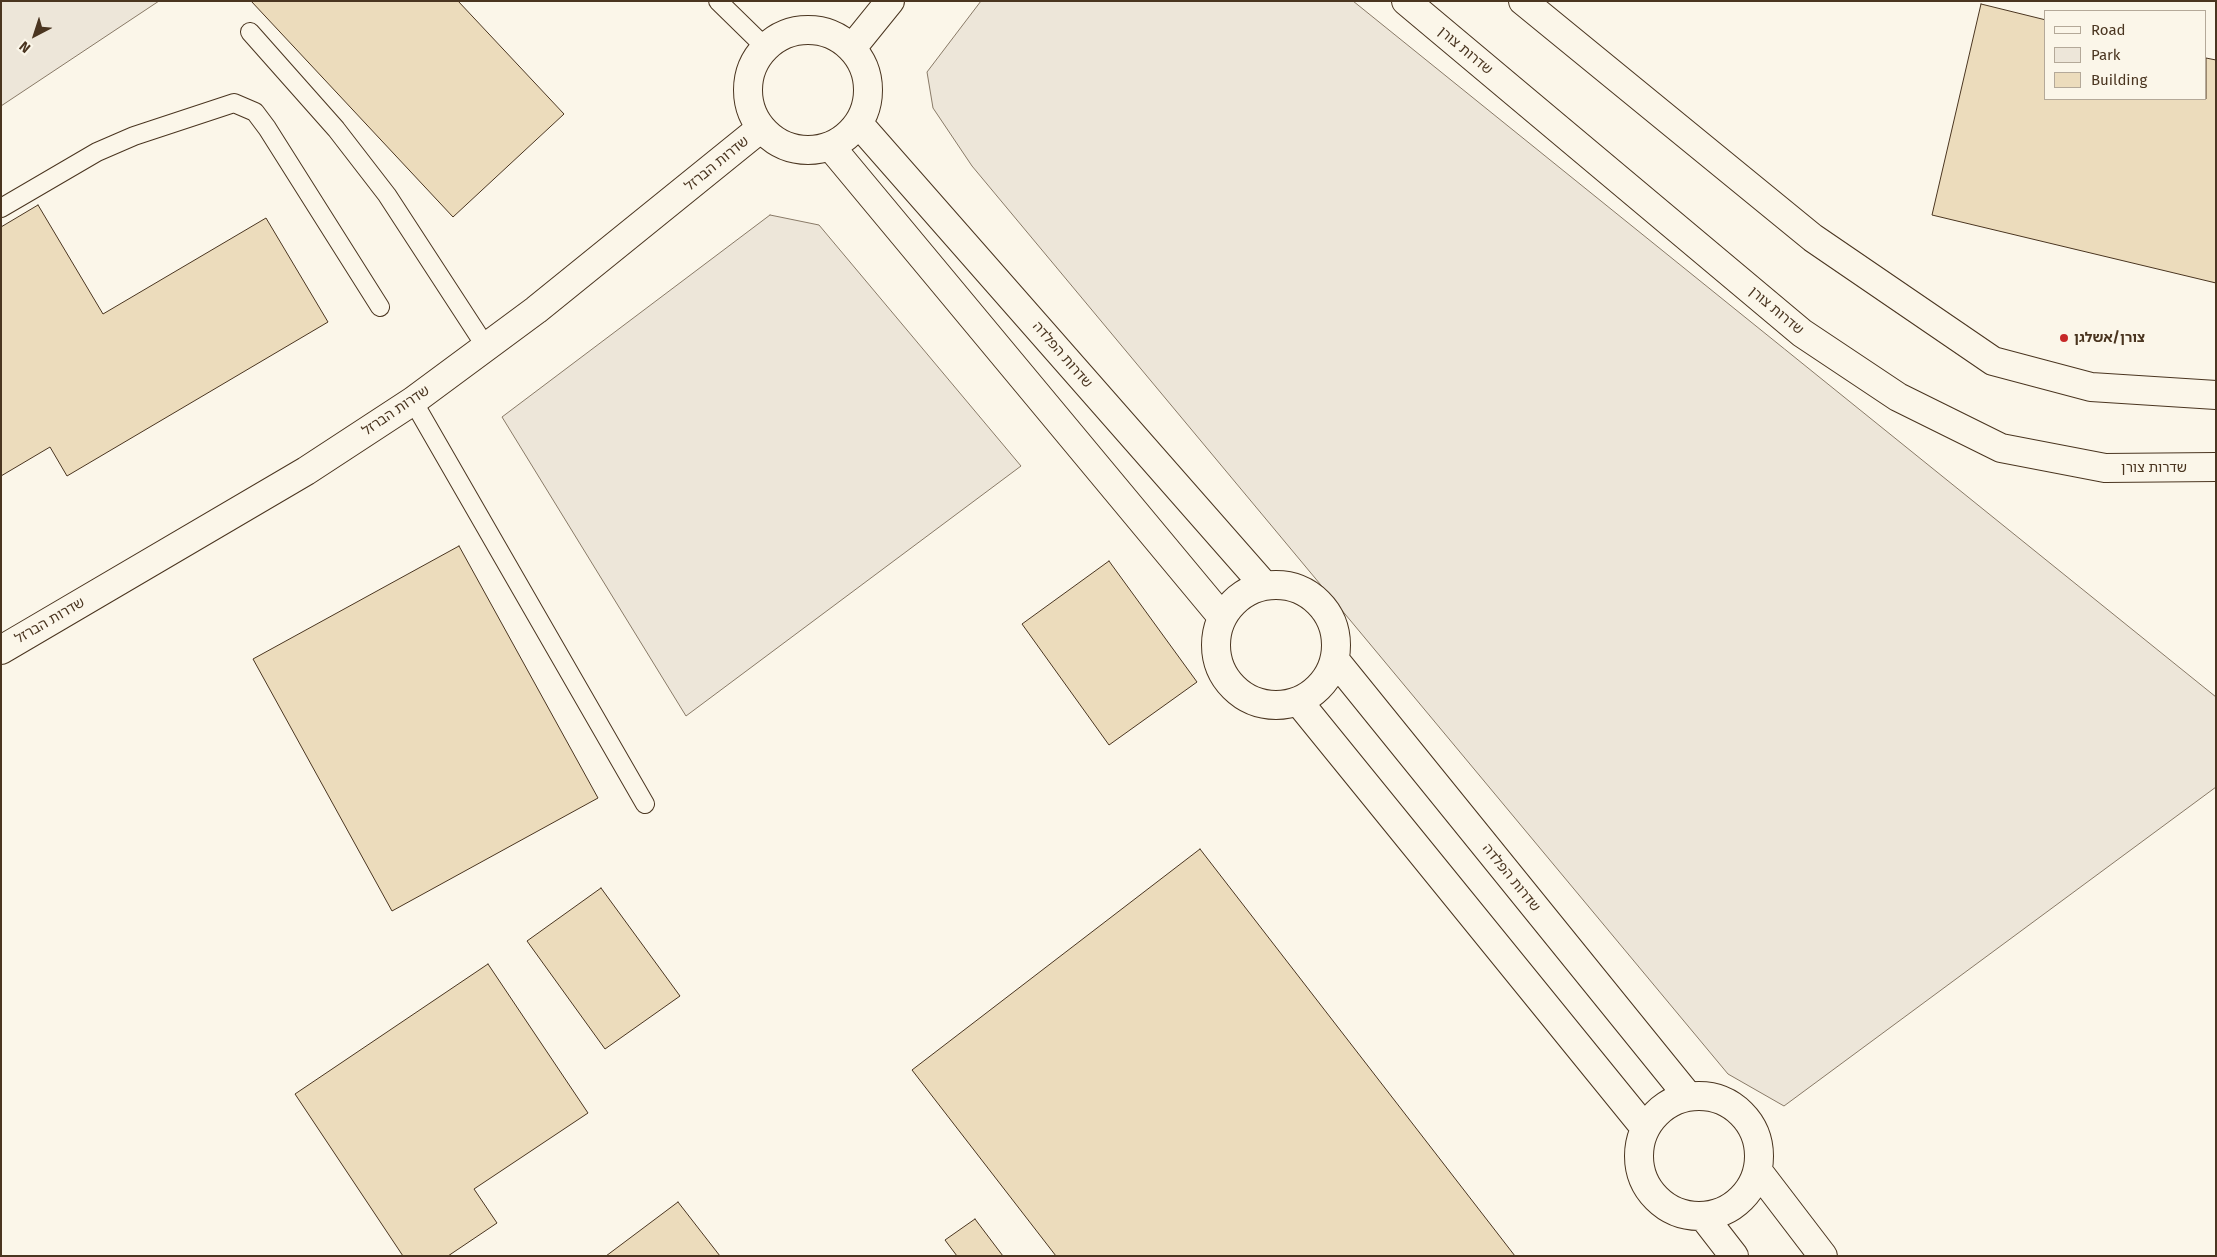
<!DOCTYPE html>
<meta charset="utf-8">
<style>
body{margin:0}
#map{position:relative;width:2217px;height:1257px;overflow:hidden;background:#fbf6e9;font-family:"Fira Sans",sans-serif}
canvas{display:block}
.frame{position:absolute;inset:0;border:2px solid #4a3520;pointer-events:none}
.legend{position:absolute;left:2044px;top:10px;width:162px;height:90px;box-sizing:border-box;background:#fbf6e9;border:1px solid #b4a999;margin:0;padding:6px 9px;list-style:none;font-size:15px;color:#4a3520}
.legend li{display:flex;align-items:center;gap:10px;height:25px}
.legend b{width:25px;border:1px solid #b4a999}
.north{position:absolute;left:10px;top:10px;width:50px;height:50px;-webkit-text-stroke:4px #fbf6e9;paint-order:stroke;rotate:220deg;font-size:14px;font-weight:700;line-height:20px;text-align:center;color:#4a3520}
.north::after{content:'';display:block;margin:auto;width:18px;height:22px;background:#4a3520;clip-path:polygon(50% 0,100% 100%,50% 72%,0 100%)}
</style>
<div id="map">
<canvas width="2217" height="1257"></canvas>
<div class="frame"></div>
<ul class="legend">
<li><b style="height:6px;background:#fbf6e9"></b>Road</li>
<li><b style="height:14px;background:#ede6d9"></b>Park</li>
<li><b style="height:14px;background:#ecdcbc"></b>Building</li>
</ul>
<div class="north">N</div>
</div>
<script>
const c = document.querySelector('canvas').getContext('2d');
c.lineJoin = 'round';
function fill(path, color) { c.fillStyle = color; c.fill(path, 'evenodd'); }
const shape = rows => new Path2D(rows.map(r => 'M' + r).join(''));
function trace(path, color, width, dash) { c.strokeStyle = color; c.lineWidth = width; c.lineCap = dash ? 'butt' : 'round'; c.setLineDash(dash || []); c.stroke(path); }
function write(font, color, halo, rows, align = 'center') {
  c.font = font + ' "Fira Sans","Noto Sans Hebrew",sans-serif'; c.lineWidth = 4; c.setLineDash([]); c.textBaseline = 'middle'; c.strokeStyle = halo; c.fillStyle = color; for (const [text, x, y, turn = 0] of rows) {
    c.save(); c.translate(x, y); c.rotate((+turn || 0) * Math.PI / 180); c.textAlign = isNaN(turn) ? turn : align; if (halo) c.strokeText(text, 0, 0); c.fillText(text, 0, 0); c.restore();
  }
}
const green = shape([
 [1,1,159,1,1,106,1,1],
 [981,1,1353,1,2216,697,2216,787,1784,1106,1728,1074,972,166,933,108,927,72,981,1],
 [770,215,819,225,1021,466,686,716,502,417,770,215]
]);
const building = shape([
 [251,1,458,1,564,114,453,217,251,1],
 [1981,4,2046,20,2046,99,2206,99,2206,58,2216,60,2216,283,1932,215,1981,4],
 [38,205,103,314,266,218,328,322,67,476,50,447,1,476,1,227,38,205],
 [459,546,598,798,392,911,253,659,459,546],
 [1109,561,1197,682,1109,745,1022,624,1109,561],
 [1200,849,1515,1256,1056,1256,912,1070,1200,849],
 [601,888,680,996,605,1049,527,941,601,888],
 [488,964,588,1113,474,1189,497,1223,448,1256,403,1256,295,1094,488,964],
 [678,1202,720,1256,606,1256,678,1202],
 [975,1219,1003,1256,957,1256,945,1240,975,1219]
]);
const lane = shape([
 [718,1,765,47],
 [250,32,336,129,387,195,486,347],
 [1,208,97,152,134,136,234,103,255,112,267,128,380,307],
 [413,401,645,804]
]);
const street = shape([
 '748 90a60 60 0 1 1 120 0a60 60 0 1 1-120 0Z',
 [852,48,890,1],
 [859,124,1264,585],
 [831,147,1222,617],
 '1216 645a60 60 0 1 1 120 0a60 60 0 1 1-120 0Z',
 [1,650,306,471,413,401,536,310,761,128],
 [1335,660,1688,1096],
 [1298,701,1645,1128],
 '1639 1156a60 60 0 1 1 120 0a60 60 0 1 1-120 0Z',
 [1758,1171,1823,1256],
 [1703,1216,1734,1256]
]);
const secondary = shape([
 [1406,1,1802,333,1898,397,2001,448,2105,468,2216,467],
 [1523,1,1813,238,1993,361,2091,387,2216,395]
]);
const markers = [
 [2064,338,5,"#c62828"]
];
const streetNames = [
 ["שדרות צורן",1465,51,40],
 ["שדרות הברזל",717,164,-39],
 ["שדרות צורן",1776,311,40],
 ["שדרות הפלדה",1062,355,49],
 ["שדרות הברזל",396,411,-34],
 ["שדרות צורן",2154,468],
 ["שדרות הברזל",50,621,-30],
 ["שדרות הפלדה",1511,878,51]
];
const poiNames = [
 ["צורן/אשלגן",2074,338]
];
fill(green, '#ede6d9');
trace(green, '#887966', 1);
fill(building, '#ecdcbc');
trace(building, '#4a3520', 1);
trace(lane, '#4a3520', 20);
trace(street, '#4a3520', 30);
trace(secondary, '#4a3520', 30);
trace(lane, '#fbf6e9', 18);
trace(street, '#fbf6e9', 28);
trace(secondary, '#fbf6e9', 28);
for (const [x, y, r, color] of markers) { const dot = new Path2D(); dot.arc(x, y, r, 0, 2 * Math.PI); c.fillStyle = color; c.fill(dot); trace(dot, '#fbf6e9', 2); }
write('14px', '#4a3520', '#fbf6e9', streetNames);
write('bold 14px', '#4a3520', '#fbf6e9', poiNames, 'left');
</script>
